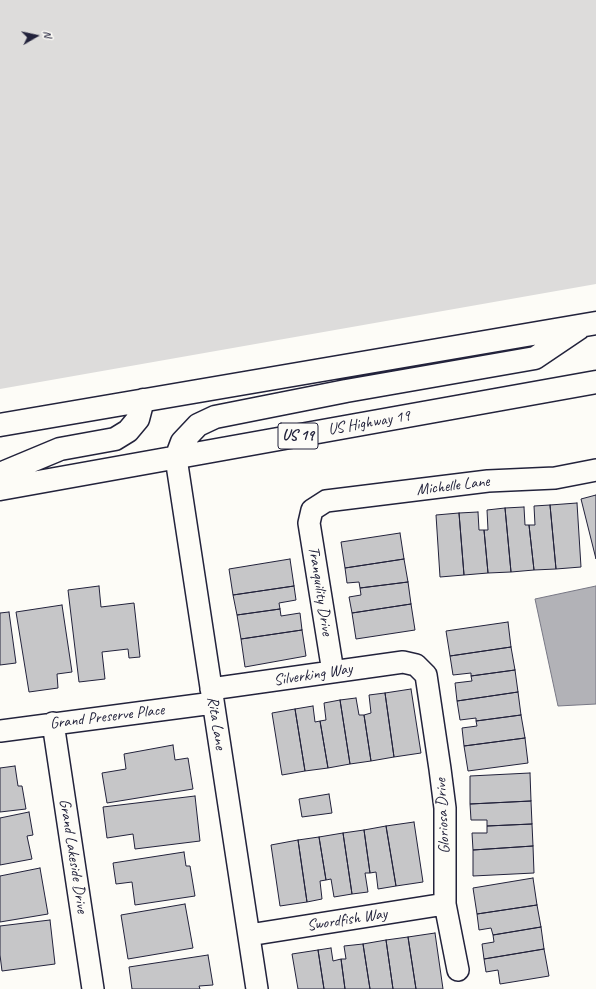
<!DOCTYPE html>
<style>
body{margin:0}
#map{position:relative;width:596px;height:989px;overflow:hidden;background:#fdfcf7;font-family:Caveat,sans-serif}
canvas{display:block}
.north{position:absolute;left:16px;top:16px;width:40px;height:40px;-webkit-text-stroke:3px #fdfcf7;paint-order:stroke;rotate:81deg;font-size:11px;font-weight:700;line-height:16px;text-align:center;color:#22223b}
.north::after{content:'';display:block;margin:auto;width:14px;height:18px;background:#22223b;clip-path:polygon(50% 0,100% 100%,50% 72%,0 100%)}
</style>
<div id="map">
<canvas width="596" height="989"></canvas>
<div class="north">N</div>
</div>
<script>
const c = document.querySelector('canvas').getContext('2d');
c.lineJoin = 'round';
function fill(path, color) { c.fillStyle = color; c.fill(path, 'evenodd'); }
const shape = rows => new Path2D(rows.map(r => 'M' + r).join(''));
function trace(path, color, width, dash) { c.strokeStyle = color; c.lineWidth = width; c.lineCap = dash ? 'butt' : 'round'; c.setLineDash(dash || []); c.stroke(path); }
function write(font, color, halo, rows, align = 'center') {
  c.font = font + ' Caveat,sans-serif'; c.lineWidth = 3; c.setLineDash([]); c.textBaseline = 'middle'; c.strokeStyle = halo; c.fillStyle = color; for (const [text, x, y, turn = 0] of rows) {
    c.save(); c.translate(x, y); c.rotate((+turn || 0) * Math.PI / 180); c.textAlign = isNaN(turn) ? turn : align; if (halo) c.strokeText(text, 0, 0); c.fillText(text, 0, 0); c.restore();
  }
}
const green = shape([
 [0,0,596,0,596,284,0,389]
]);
const water = shape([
 [596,586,596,704,558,706,535,599,596,586]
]);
const building = shape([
 [596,495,596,559,581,499,596,495],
 [577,503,581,567,556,569,550,505,577,503],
 [550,505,556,569,534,570,529,525,535,525,534,506,550,505],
 [524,507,525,525,529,525,534,570,511,572,505,508,524,507],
 [505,508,511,572,488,573,484,530,488,530,487,510,505,508],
 [478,512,479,530,484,530,488,573,464,575,459,513,478,512],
 [459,513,464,575,440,577,436,515,459,513],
 [400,533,404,559,345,568,341,542,400,533],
 [290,559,294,586,233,595,229,569,290,559],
 [404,559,408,582,360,588,359,582,347,583,345,568,404,559],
 [408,582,411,604,352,613,349,597,361,595,360,588,408,582],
 [99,586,101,607,134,603,140,657,129,658,128,649,102,652,105,679,79,682,68,590,99,586],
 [294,586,296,600,279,603,280,609,237,615,233,595,294,586],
 [411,604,415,630,356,639,352,613,411,604],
 [62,605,72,672,57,674,58,688,29,692,16,612,62,605],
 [280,609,281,616,300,613,302,630,241,639,237,615,280,609],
 [9,612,16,663,0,665,0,613,9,612],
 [508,622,511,647,450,656,446,631,508,622],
 [302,630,306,656,245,667,241,639,302,630],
 [511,647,515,670,471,676,471,673,453,675,450,656,511,647],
 [515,670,518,692,457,701,455,683,472,681,471,676,515,670],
 [411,689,421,753,394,757,385,693,411,689],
 [518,692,521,715,476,721,476,718,460,720,457,701,518,692],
 [385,693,394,757,371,761,364,715,371,713,369,695,385,693],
 [356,698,359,715,364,715,371,761,350,764,340,700,356,698],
 [340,700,350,764,328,768,320,721,326,720,324,703,340,700],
 [313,706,315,722,320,721,328,768,305,771,295,709,313,706],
 [295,709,305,771,282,775,272,713,295,709],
 [521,715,525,738,464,746,462,728,477,726,476,721,521,715],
 [525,738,528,763,468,771,464,746,525,738],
 [173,745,175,760,188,758,193,789,107,803,102,773,126,769,124,754,173,745],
 [15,766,18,786,22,786,26,809,0,812,0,768,15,766],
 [530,773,531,801,470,804,470,776,530,773],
 [329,794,332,813,302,817,299,799,329,794],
 [195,796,200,841,135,849,133,834,107,838,103,807,195,796],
 [531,801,532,824,487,826,487,820,471,820,470,804,531,801],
 [29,812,33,835,27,836,32,859,0,865,0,818,29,812],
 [414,822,423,882,396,886,386,826,414,822],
 [532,824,533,846,473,850,472,833,487,833,487,826,532,824],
 [386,826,396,886,378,889,376,872,370,873,364,830,386,826],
 [364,830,370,873,365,873,368,892,352,894,343,833,364,830],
 [343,833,352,894,334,897,331,879,326,880,319,837,343,833],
 [319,837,326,880,320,881,322,899,307,902,298,840,319,837],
 [298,840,307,902,280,906,271,845,298,840],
 [533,846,534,873,473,876,473,850,533,846],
 [184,852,186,866,190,866,195,896,135,905,132,882,116,884,113,863,184,852],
 [40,868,48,914,0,922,0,876,40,868],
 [533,878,537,905,477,914,473,888,533,878],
 [185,904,193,948,128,959,121,915,185,904],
 [537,905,541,927,493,935,491,928,479,930,477,914,537,905],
 [50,920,55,964,2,971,0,955,0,926,50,920],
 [541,927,544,949,484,959,482,944,494,942,493,935,541,927],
 [435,933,443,989,416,989,408,937,435,933],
 [408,937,416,989,393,989,386,940,408,937],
 [386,940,393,989,370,989,363,944,386,940],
 [363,944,370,989,345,989,341,959,346,959,344,946,363,944],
 [331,948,333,961,341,959,345,989,324,989,318,950,331,948],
 [544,949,549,976,500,984,498,970,486,972,484,959,544,949],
 [318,950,324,989,298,989,292,954,318,950],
 [208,955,213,985,199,986,200,989,132,989,129,967,208,955]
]);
const minor = shape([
 [176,458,257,989],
 [333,672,309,523,312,510,326,501,488,481,555,478,596,470],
 [211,689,403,662,416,665,426,675,440,769,445,808,445,904,458,970],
 [53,723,93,989],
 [0,731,213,703],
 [249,935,445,904]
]);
const trunk = shape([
 [0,425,596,323],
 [176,458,182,442,198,425,215,417,346,391,535,358,578,329],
 [0,474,60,449,115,439,128,431,138,419,143,400],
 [0,489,596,382]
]);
const shields = [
 [298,436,40]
];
const shieldNames = [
 ["US 19",298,436]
];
const streetNames = [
 ["US Highway 19",369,423,-10],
 ["Michelle Lane",453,486,-7],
 ["Tranquility Drive",320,591,81],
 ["Silverking Way",313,675,-9],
 ["Grand Preserve Place",107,717,-7],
 ["Rita Lane",216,723,81],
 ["Gloriosa Drive",443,816,-93],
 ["Grand Lakeside Drive",73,856,81],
 ["Swordfish Way",347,920,-9]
];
fill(green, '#dddcdb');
fill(water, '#b2b2b7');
trace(water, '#787885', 1);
fill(building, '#c6c6c8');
trace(building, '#22223b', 1);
trace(minor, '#22223b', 24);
trace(trunk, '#22223b', 25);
trace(minor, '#fdfcf7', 21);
trace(trunk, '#fdfcf7', 22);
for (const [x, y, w] of shields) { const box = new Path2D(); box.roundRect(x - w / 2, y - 13, w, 26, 3); c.fillStyle = '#fdfcf7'; c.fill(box); trace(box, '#22223b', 1); }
write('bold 15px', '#22223b', null, shieldNames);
write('16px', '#22223b', '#fdfcf7', streetNames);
</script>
